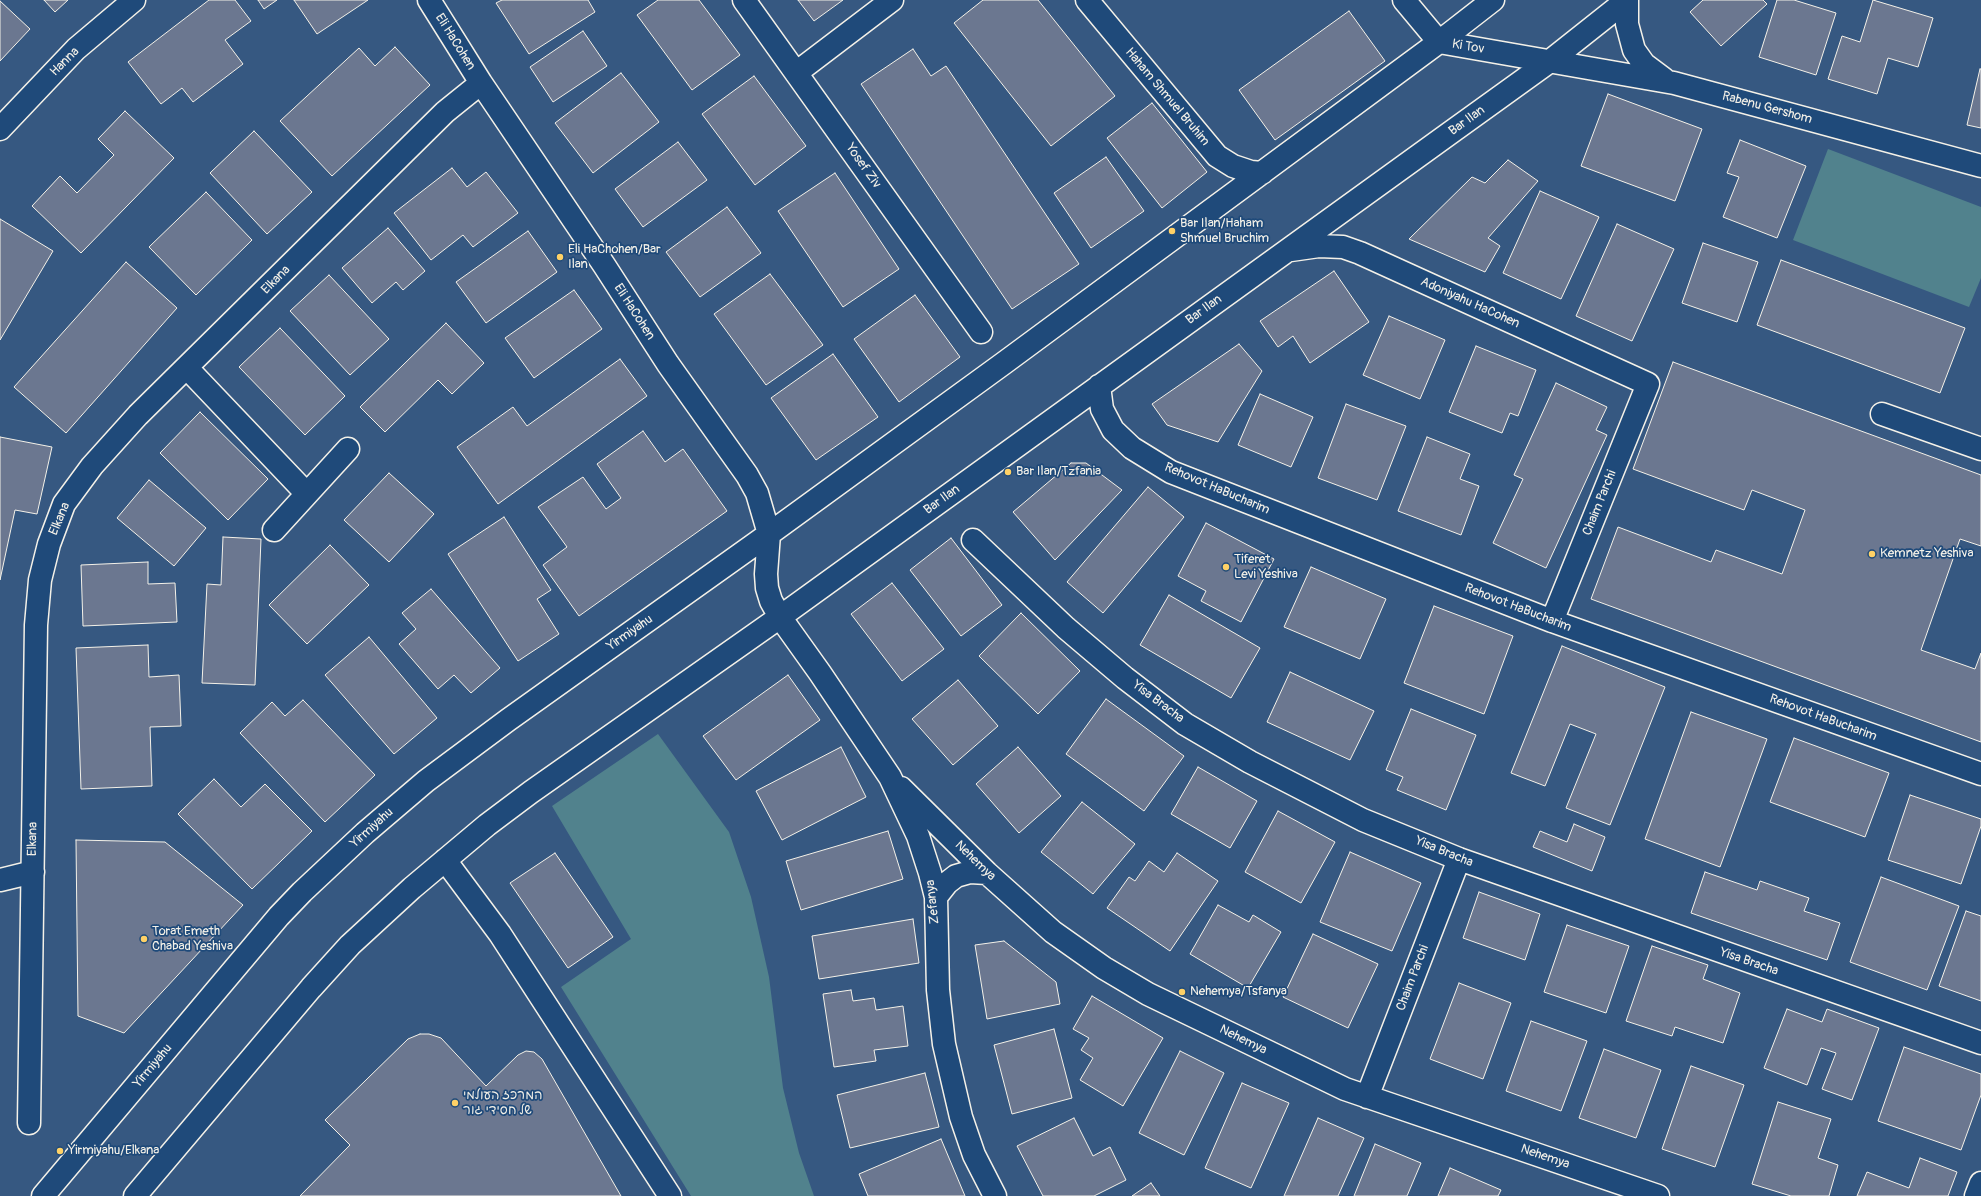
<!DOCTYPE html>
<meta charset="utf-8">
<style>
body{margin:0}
canvas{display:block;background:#365881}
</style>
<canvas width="1981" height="1196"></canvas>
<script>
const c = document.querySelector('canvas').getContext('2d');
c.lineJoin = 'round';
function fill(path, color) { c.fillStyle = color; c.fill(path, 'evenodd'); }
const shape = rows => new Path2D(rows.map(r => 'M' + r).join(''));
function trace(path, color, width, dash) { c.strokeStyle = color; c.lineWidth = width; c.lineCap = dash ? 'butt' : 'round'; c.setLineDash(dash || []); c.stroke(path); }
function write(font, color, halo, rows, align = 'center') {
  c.font = font + ' Pangolin,"Playpen Sans Hebrew",sans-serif'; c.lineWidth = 3.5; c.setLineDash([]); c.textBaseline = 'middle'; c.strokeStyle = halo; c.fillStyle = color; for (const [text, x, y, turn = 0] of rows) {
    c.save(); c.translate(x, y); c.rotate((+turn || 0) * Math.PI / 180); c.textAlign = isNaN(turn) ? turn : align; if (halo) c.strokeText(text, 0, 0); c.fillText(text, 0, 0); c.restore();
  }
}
const green = shape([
 [1828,149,1981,207,1981,278,1969,307,1793,240],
 [658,734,729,832,751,897,769,977,783,1088,799,1153,814,1196,691,1196,561,987,631,939,552,806]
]);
const building = shape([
 [44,0,68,0,55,12,44,0],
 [209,0,235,0,251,21,225,40,243,64,193,102,182,88,161,104,128,62,209,0],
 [258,0,277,0,264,9,258,0],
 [294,0,368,0,317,34,294,0],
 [502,0,588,0,595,12,529,54,496,3,502,0],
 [658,0,699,0,740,55,692,90,637,15,658,0],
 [798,0,843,0,814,21,798,0],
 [983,0,1038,0,1115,96,1051,146,954,23,983,0],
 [1703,0,1763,0,1767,4,1721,46,1690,12,1703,0],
 [1777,0,1794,0,1836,13,1816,75,1759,57,1777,0],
 [1873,0,1933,18,1918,67,1888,58,1877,94,1828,79,1842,36,1860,42,1873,0],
 [0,1,30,29,0,61,0,1],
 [1349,11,1385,61,1275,140,1239,90,1349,11],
 [583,31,607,66,553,102,530,67,583,31],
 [395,47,430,85,332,176,280,121,359,48,375,66,395,47],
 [913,49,931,76,946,66,1079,264,1012,309,861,84,913,49],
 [1980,69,1981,69,1981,128,1967,125,1980,69],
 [621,73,659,122,593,173,555,123,621,73],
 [754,76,806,146,755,185,702,114,754,76],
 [1608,94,1702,129,1675,201,1581,166,1608,94],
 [1152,103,1207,172,1162,208,1107,138,1152,103],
 [125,111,174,158,81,253,32,206,60,176,77,193,114,155,98,139,125,111],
 [254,131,312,192,267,234,210,173,254,131],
 [1740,140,1806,166,1777,238,1723,217,1739,177,1727,173,1740,140],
 [678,142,707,180,643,227,615,189,678,142],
 [1106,157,1144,211,1091,248,1054,193,1106,157],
 [1508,160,1538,181,1488,238,1500,246,1485,272,1409,239,1472,177,1485,183,1508,160],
 [452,168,467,187,486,172,518,213,473,247,463,235,431,260,394,213,452,168],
 [835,173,899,269,843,307,778,211,835,173],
 [1540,191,1599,217,1561,299,1503,273,1540,191],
 [206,192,252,240,196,295,149,247,206,192],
 [727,207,761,253,700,297,666,252,727,207],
 [0,219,53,251,0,340,0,219],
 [1617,224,1674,249,1632,341,1576,316,1617,224],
 [388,228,425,271,403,290,396,282,372,303,342,268,388,228],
 [528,231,557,272,486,323,456,282,528,231],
 [1703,243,1758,262,1737,322,1682,303,1703,243],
 [1781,260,1965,328,1940,393,1757,325,1781,260],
 [126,262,177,308,66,433,14,387,126,262],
 [1334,271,1369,322,1310,363,1293,336,1278,347,1260,321,1334,271],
 [770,274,823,345,766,385,714,314,770,274],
 [329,275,389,339,350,375,290,311,329,275],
 [574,290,602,329,534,378,505,338,574,290],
 [915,295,960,357,899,402,854,339,915,295],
 [1389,316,1445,340,1420,399,1363,375,1389,316],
 [446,323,484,363,452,394,438,380,385,432,360,407,446,323],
 [280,328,345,396,305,435,239,367,280,328],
 [1239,344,1262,371,1218,442,1167,425,1152,404,1239,344],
 [1476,346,1536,370,1518,416,1510,413,1502,433,1449,412,1476,346],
 [833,354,878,417,816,460,771,398,833,354],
 [620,359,647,396,498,504,457,447,513,407,527,426,620,359],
 [1673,362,1981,475,1981,546,1960,539,1921,650,1975,669,1981,653,1981,742,1591,599,1618,527,1711,562,1716,550,1782,574,1805,510,1752,490,1744,510,1633,469,1673,362],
 [1556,383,1607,407,1596,430,1607,435,1546,568,1493,543,1523,479,1514,475,1556,383],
 [1260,394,1313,417,1291,467,1238,445,1260,394],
 [1346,404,1406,426,1377,500,1318,478,1346,404],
 [200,412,268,479,228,520,160,453,200,412],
 [643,431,665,462,683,449,727,511,579,616,543,565,567,547,538,507,583,477,606,509,621,498,597,464,643,431],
 [0,437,52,447,37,514,15,510,0,580,0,437],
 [1427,437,1470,454,1460,479,1479,486,1461,535,1398,511,1427,437],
 [1071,463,1086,463,1122,490,1055,560,1013,512,1071,463],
 [389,473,434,514,389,562,344,520,389,473],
 [149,480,206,528,174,566,117,518,149,480],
 [1148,487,1184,517,1103,613,1067,582,1148,487],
 [504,517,551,590,537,599,559,634,518,661,448,554,504,517],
 [1206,523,1274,559,1241,622,1201,601,1206,591,1178,576,1206,523],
 [223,537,261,539,255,685,202,683,207,584,221,585,223,537],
 [951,538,1002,605,961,636,910,570,951,538],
 [330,545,369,585,307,644,269,605,330,545],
 [148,562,148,584,175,583,177,622,83,626,81,565,148,562],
 [1311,567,1386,599,1360,659,1284,627,1311,567],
 [892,583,944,649,902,681,851,614,892,583],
 [431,589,500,668,471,693,454,675,438,689,399,644,416,629,402,613,431,589],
 [1169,595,1260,648,1231,698,1140,645,1169,595],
 [1434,606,1513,636,1484,714,1404,683,1434,606],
 [1021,613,1080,671,1038,714,979,656,1021,613],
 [369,637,437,718,394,754,325,675,369,637],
 [148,645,149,677,179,675,181,726,150,727,152,786,81,789,76,648,148,645],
 [1562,646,1665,687,1610,825,1566,808,1596,734,1570,724,1545,786,1511,773,1562,646],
 [1290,672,1374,711,1350,760,1267,722,1290,672],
 [788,675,820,720,736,780,703,736,788,675],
 [958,680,998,726,953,765,912,719,958,680],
 [1106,699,1184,756,1144,811,1066,754,1106,699],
 [303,700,375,775,325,822,240,733,272,702,285,716,303,700],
 [1411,709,1476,735,1446,810,1397,790,1403,777,1386,770,1411,709],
 [1691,712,1767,739,1720,867,1645,839,1691,712],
 [1794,738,1889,773,1865,837,1770,802,1794,738],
 [841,747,866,797,782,840,756,791,841,747],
 [1018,747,1061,796,1019,833,976,784,1018,747],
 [1198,767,1257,801,1230,848,1171,814,1198,767],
 [214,779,241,807,265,784,312,831,252,889,178,814,214,779],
 [1910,795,1981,819,1981,826,1961,884,1888,860,1910,795],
 [1082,802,1135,844,1093,894,1041,852,1082,802],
 [1278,811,1335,842,1301,903,1245,872,1278,811],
 [1574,824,1605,837,1592,871,1533,847,1540,831,1567,842,1574,824],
 [888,831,903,879,801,910,786,861,888,831],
 [76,840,165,842,243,905,124,1033,78,1016,76,840],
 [1350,852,1421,883,1392,951,1320,922,1350,852],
 [555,853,613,937,568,968,510,883,555,853],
 [1177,853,1218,881,1170,951,1107,908,1129,877,1135,881,1149,861,1164,872,1177,853],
 [1705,872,1757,890,1760,881,1809,898,1804,911,1840,923,1827,960,1691,913,1705,872],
 [1881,877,1959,906,1927,990,1850,962,1881,877],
 [1479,892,1540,914,1525,960,1463,938,1479,892],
 [1218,905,1249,922,1253,915,1281,932,1248,988,1190,954,1218,905],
 [1966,911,1981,916,1981,1001,1939,986,1966,911],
 [913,919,919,963,819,979,812,936,913,919],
 [1567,925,1629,946,1606,1013,1544,992,1567,925],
 [1313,934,1378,964,1348,1028,1283,997,1313,934],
 [1004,941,1056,982,1060,1004,987,1019,975,945,1004,941],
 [1652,946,1708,965,1703,979,1740,993,1723,1043,1675,1027,1672,1036,1626,1021,1652,946],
 [1459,983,1511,1003,1483,1079,1430,1059,1459,983],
 [851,990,853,1001,874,998,876,1010,903,1006,908,1046,874,1050,876,1061,834,1067,823,994,851,990],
 [1092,996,1163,1038,1123,1106,1080,1080,1093,1058,1081,1050,1089,1038,1073,1029,1092,996],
 [1787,1009,1822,1022,1827,1009,1879,1028,1852,1100,1822,1089,1836,1053,1821,1048,1807,1085,1764,1068,1787,1009],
 [1531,1021,1587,1041,1561,1111,1506,1091,1531,1021],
 [1054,1029,1072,1098,1012,1114,994,1045,1054,1029],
 [420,1034,429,1034,441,1038,486,1086,518,1055,526,1051,534,1052,542,1059,621,1196,300,1196,350,1145,325,1120,408,1039,420,1034],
 [1904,1047,1981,1074,1981,1095,1961,1150,1878,1121,1904,1047],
 [1604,1049,1661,1070,1636,1138,1579,1118,1604,1049],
 [1180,1051,1224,1073,1184,1155,1139,1133,1180,1051],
 [1691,1066,1744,1085,1715,1167,1662,1149,1691,1066],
 [925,1073,939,1127,850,1148,837,1095,925,1073],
 [1242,1083,1289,1103,1251,1188,1205,1168,1242,1083],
 [1778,1102,1831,1119,1818,1158,1838,1165,1829,1196,1791,1196,1752,1184,1778,1102],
 [1074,1118,1093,1156,1110,1147,1126,1180,1094,1196,1043,1196,1017,1146,1074,1118],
 [1318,1118,1364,1138,1338,1196,1284,1196,1318,1118],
 [941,1139,965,1196,868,1196,859,1174,941,1139],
 [1375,1144,1421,1163,1407,1196,1354,1196,1375,1144],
 [1920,1158,1957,1172,1948,1196,1857,1196,1867,1172,1909,1188,1920,1158],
 [1450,1168,1501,1190,1498,1196,1438,1196,1450,1168],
 [1151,1183,1160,1196,1132,1196,1151,1183]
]);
const minor = shape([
 [429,0,481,83,604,265,668,364,747,475,757,493,769,534,766,574,767,588,771,601,780,617,820,673,890,777,918,836,930,873,936,897,938,990,944,1044,961,1117,974,1155,995,1196],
 [744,0,981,332],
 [1087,0,1217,156,1233,166,1251,172,1262,173],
 [1404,0,1439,42,1674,83,1981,166],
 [1627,0,1627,24,1634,50,1644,64,1664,79],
 [796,73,892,0],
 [0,129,76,49,134,0],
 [1291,250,1319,246,1343,247,1360,253,1648,384,1552,621],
 [187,368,307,494],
 [1099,386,1102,409,1113,430,1132,448,1171,472,1552,621,1981,774],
 [1882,414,1981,449],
 [274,530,348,449],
 [973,540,1066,628,1125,678,1185,724,1250,762,1363,820,1459,859,1981,1043],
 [901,788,987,873,1053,932,1104,968,1148,994,1345,1089,1658,1196],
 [445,860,500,934,670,1196],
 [0,880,33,872],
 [936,897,947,883,956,876,970,872,987,873],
 [1367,1097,1459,859],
 [29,1123,36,625,40,580,49,544,64,504,92,466,138,415,445,112,481,83],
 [43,1196,279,916,302,892,365,833,426,781,508,720,769,534,1004,363,1439,42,1493,0],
 [135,1196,311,988,350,945,412,888,487,825,531,792,780,617,1450,133,1550,61,1627,0],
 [1976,1196,1981,1183]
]);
const markers = [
 [1172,231,4,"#ffd166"],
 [560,257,4,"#ffd166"],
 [1008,472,4,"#ffd166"],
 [1872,554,4,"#ffd166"],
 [1226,567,4,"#ffd166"],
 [144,939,4,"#ffd166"],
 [1182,992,4,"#ffd166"],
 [455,1103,4,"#ffd166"],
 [60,1151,4,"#ffd166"]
];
const streetNames = [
 ["Eli HaCohen",455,42,58],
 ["Ki Tov",1468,47,10],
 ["Hanna",65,62,-45],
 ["Haham Shmuel Bruhim",1167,97,50],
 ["Rabenu Gershom",1767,108,15],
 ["Bar Ilan",1467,121,-36],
 ["Yosef Ziv",863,166,55],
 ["Elkana",276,280,-45],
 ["Adoniyahu HaCohen",1470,303,24],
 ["Bar Ilan",1204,310,-36],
 ["Eli HaCohen",634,312,57],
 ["Rehovot HaBucharim",1217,489,23],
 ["Bar Ilan",942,500,-36],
 ["Chaim Parchi",1600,503,-68],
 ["Elkana",60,519,-67],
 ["Rehovot HaBucharim",1518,608,21],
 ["Yirmiyahu",630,633,-35],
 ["Yisa Bracha",1158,702,37],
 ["Rehovot HaBucharim",1823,718,20],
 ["Yirmiyahu",372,828,-42],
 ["Elkana",33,839,-89],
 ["Yisa Bracha",1444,852,22],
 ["Nehemya",975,861,44],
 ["Zefanya",933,902,-96],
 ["Yisa Bracha",1749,962,19],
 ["Chaim Parchi",1413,978,-69],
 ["Nehemya",1243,1040,26],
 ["Yirmiyahu",153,1066,-50],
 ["Nehemya",1545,1157,19]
];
const poiNames = [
 ["Bar Ilan/Haham",1180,224],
 ["Shmuel Bruchim",1180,239],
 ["Eli HaChohen/Bar",568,250],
 ["Ilan",568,265],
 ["Bar Ilan/Tzfania",1016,472],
 ["Kemnetz Yeshiva",1880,554],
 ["Tiferet",1234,560],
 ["Levi Yeshiva",1234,575],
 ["Torat Emeth",152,932],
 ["Chabad Yeshiva",152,947],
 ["Nehemya/Tsfanya",1190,992],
 ["המרכז העולמי",463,1096],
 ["של חסידי גור",463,1111],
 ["Yirmiyahu/Elkana",68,1151]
];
fill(green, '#51828d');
fill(building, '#6b7790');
trace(building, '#f4f1e8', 1);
trace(minor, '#f4f1e8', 25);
trace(minor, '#1f4a7a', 22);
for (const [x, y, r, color] of markers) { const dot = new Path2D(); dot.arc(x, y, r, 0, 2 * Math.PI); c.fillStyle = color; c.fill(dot); trace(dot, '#1f4a7a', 1.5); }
write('13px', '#f4f1e8', '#1f4a7a', streetNames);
write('13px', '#f4f1e8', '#1f4a7a', poiNames, 'left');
</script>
